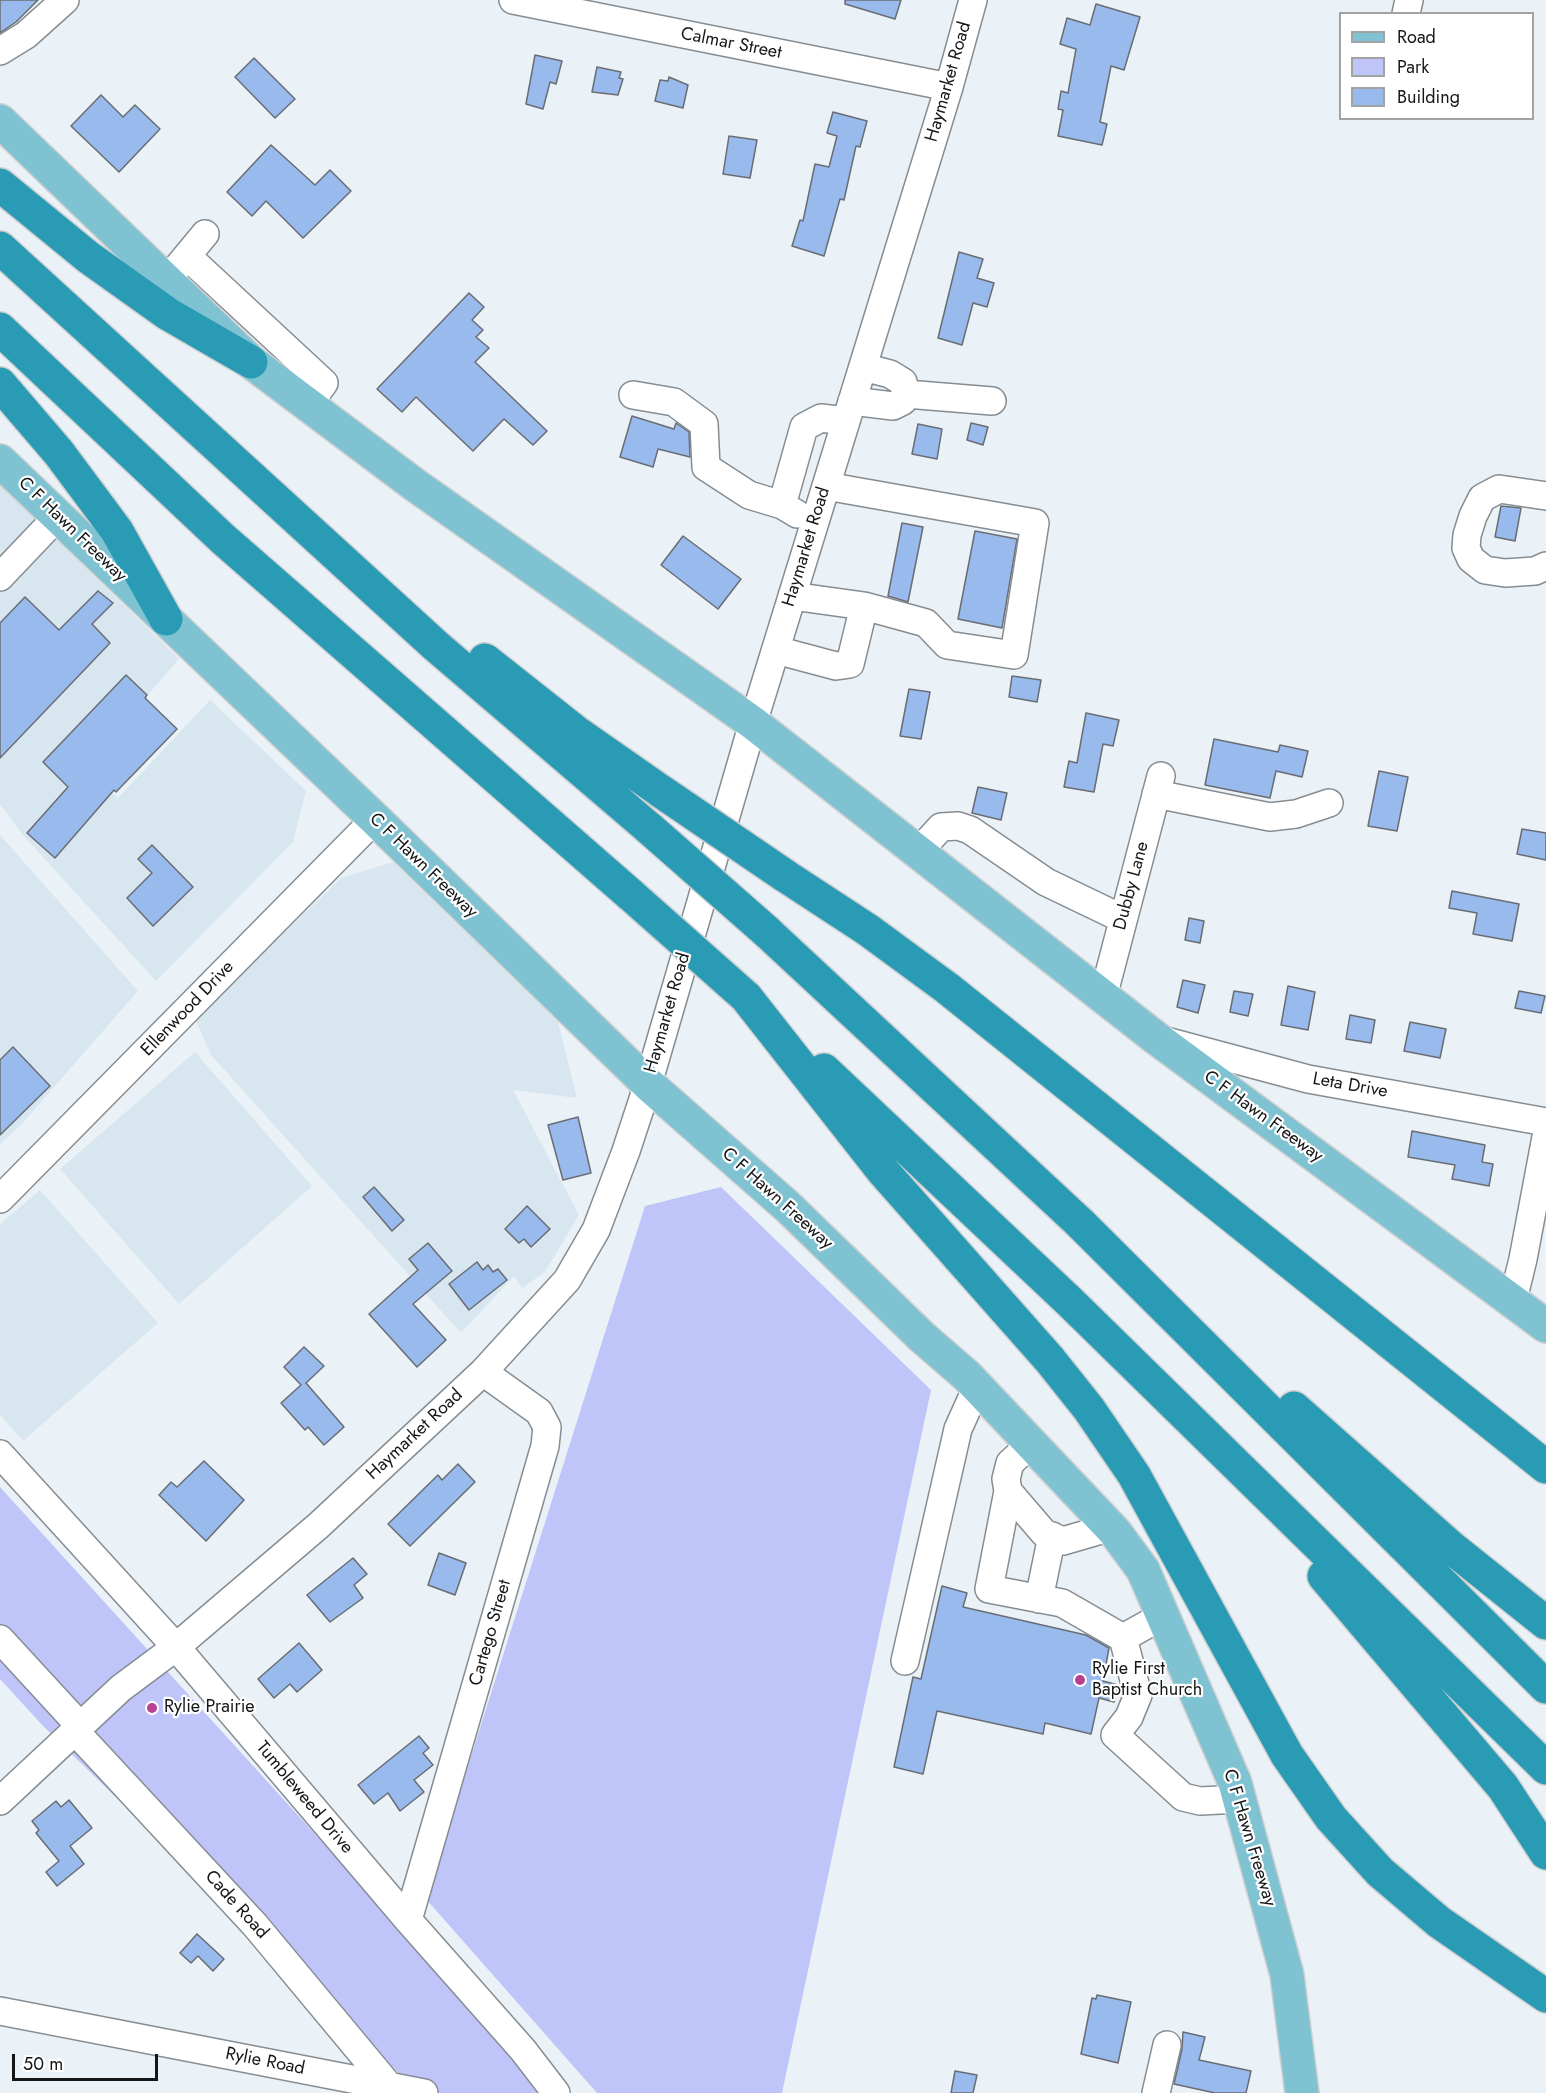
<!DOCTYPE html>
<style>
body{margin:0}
#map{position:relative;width:1546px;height:2093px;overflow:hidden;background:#eaf2f7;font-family:Jost,sans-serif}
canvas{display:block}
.legend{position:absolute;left:1339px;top:12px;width:195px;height:108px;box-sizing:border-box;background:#fff;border:2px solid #a1a2a3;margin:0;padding:8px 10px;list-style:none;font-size:18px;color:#141618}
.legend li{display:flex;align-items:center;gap:12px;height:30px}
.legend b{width:30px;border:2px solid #a1a2a3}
.scale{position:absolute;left:12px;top:2054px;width:146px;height:27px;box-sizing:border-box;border:3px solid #141618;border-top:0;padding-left:8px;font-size:18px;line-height:21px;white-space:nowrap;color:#141618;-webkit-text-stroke:4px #fff;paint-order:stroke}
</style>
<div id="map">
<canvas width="1546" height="2093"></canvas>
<ul class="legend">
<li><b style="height:8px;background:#7fc3d2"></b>Road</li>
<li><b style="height:16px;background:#bfc5f9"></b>Park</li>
<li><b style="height:16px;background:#99baed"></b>Building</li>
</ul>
<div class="scale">50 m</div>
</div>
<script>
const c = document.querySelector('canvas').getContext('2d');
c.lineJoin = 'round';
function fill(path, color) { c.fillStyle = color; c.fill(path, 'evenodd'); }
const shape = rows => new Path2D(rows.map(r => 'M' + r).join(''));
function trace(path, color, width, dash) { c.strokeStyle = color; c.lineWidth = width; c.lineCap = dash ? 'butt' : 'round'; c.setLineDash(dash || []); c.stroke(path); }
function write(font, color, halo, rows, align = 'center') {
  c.font = font + ' Jost,sans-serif'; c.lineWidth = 4.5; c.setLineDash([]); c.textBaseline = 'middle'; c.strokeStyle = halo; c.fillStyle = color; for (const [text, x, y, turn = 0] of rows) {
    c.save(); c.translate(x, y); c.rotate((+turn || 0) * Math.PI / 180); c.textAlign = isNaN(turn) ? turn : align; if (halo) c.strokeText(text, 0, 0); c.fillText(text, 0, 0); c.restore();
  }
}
const built = shape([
 [0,485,179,659,85,767,118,798,210,700,306,791,293,842,156,981,22,834,0,804],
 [0,835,138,991,20,1126,0,1144],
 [393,862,558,1022,577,1098,513,1090,579,1215,545,1272,522,1288,514,1276,461,1333,211,1055,195,1019,341,878],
 [195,1052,312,1186,179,1304,60,1169],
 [40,1190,158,1323,23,1441,0,1415,0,1224]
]);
const green = shape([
 [721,1187,931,1390,782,2093,597,2093,426,1899,645,1206],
 [0,1487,550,2093,419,2093,44,1727,0,1679]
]);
const building = shape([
 [0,0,38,0,16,22,0,33,0,0],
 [845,0,901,0,895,19,845,4,845,0],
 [1096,4,1140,17,1124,70,1111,66,1100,122,1107,124,1102,145,1058,136,1063,110,1058,109,1061,91,1068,93,1076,49,1060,44,1067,18,1090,25,1096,4],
 [535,55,562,61,556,84,550,82,543,109,526,104,535,55],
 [254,58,295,99,275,118,235,77,254,58],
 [597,67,621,72,619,78,623,79,618,95,592,92,597,67],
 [669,77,688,85,683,108,655,101,660,80,668,81,669,77],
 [101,95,123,117,135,105,160,129,119,172,71,126,101,95],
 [833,112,867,121,860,147,856,146,844,200,840,199,824,256,792,246,800,220,803,221,815,164,829,167,837,136,827,133,833,112],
 [729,136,757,140,750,178,723,174,729,136],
 [271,145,315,185,330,170,351,191,303,238,266,201,252,216,227,192,271,145],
 [959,252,983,259,977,278,994,283,987,307,973,303,962,345,938,338,959,252],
 [469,293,484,307,472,320,483,330,476,337,489,348,475,362,547,431,533,445,504,419,473,451,416,397,402,412,377,389,469,293],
 [632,416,674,429,676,423,689,432,690,457,658,449,653,467,620,457,632,416],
 [971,423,988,427,983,445,967,440,971,423],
 [918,424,942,429,937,459,912,454,918,424],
 [1501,506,1521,508,1515,541,1495,537,1501,506],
 [902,523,923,527,908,602,888,596,902,523],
 [975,531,1017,539,1002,628,958,619,975,531],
 [683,536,741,579,718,609,661,565,683,536],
 [98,591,113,603,92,624,110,643,0,758,0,623,25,597,59,630,98,591],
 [126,675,147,695,145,698,177,729,116,792,114,790,55,858,27,833,68,787,43,762,126,675],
 [1012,676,1041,680,1037,702,1009,697,1012,676],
 [909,689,930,692,921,739,900,736,909,689],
 [1086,713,1119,720,1113,746,1103,744,1094,792,1064,787,1069,761,1077,763,1086,713],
 [1214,739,1278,752,1280,745,1308,751,1302,777,1276,771,1270,798,1205,785,1214,739],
 [1379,771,1408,777,1397,831,1368,826,1379,771],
 [978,787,1007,793,1001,820,972,813,978,787],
 [1522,829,1546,833,1546,860,1517,854,1522,829],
 [152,845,193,887,153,926,127,898,152,873,138,859,152,845],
 [1452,891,1519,904,1512,941,1473,934,1477,913,1449,908,1452,891],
 [1189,918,1204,921,1200,943,1185,940,1189,918],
 [1183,980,1205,985,1198,1013,1177,1007,1183,980],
 [1288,986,1315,992,1308,1030,1281,1025,1288,986],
 [1234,991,1253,994,1248,1016,1230,1012,1234,991],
 [1519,991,1545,996,1541,1013,1515,1008,1519,991],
 [1350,1015,1375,1020,1371,1043,1346,1039,1350,1015],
 [1410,1022,1446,1029,1440,1058,1404,1051,1410,1022],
 [13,1047,50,1086,0,1135,0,1060,13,1047],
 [578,1117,591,1173,563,1180,548,1125,578,1117],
 [1412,1131,1485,1145,1482,1162,1493,1164,1489,1186,1452,1179,1455,1165,1408,1157,1412,1131],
 [374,1187,404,1220,392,1231,363,1197,374,1187],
 [527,1206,550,1229,531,1247,524,1239,519,1243,505,1229,527,1206],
 [428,1243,452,1271,413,1304,446,1340,417,1367,369,1314,418,1270,409,1259,428,1243],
 [477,1262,483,1270,488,1265,493,1272,498,1269,507,1280,469,1310,449,1284,477,1262],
 [304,1347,324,1366,306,1383,344,1427,324,1445,308,1427,305,1430,281,1403,301,1385,284,1367,304,1347],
 [204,1461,244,1500,206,1541,159,1495,171,1482,177,1487,204,1461],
 [458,1464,475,1482,410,1546,388,1524,438,1475,442,1480,458,1464],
 [439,1553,466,1563,455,1595,428,1585,439,1553],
 [353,1558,367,1574,354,1585,363,1598,330,1622,307,1595,353,1558],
 [942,1586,967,1593,963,1607,1086,1635,1109,1648,1103,1681,1118,1685,1114,1702,1099,1698,1091,1734,1045,1723,1043,1734,937,1711,923,1774,894,1767,913,1677,921,1679,942,1586],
 [299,1643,322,1670,297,1692,290,1684,274,1698,258,1679,299,1643],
 [419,1736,429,1748,423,1753,433,1765,414,1780,424,1792,400,1811,388,1793,374,1804,358,1785,419,1736],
 [69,1800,92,1828,70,1846,84,1864,57,1886,46,1872,59,1861,36,1833,39,1830,32,1821,56,1801,61,1807,69,1800],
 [197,1934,224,1959,213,1971,198,1956,191,1963,180,1953,197,1934],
 [1097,1995,1131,2002,1118,2063,1081,2054,1092,1998,1096,1999,1097,1995],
 [1183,2032,1205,2037,1199,2060,1251,2071,1246,2093,1215,2093,1174,2084,1182,2049,1183,2032],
 [955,2071,977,2075,973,2093,951,2093,955,2071]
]);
const minor = shape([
 [513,0,949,87],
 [1406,14,1409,0],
 [0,51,26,35,65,0],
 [187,256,324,383,308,405],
 [176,269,205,234],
 [906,394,992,401],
 [633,395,674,402,704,424,706,467,749,495,782,505],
 [852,401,893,406,903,401,906,394,903,382,890,374,863,367],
 [1546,496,1499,489,1482,498,1473,516,1467,535,1466,548,1471,559,1485,570,1505,573,1535,571,1546,566],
 [797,514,782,505,804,427,821,418,846,421],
 [0,577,58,516],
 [792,596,864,606,926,623,947,645,1014,655,1035,523,826,486],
 [776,650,836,666,850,664,864,606],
 [1156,794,1270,817,1296,814,1329,803],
 [918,852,941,827,958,826,970,830,1046,882,1123,919],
 [1103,997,1161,776],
 [1166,1041,1308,1079,1546,1122],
 [0,1199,375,819],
 [1513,1300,1523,1259,1546,1137],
 [1032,1443,1010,1463,1006,1479,1008,1491,1044,1533,1063,1541,1111,1527],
 [0,1454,176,1647,408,1920,523,2050,556,2093],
 [1008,1491,989,1589,1062,1603,1123,1638,1162,1616],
 [1039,1599,1052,1536],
 [1123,1638,1138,1695,1129,1717,1115,1735,1183,1797,1200,1801,1240,1799],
 [0,1639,81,1727],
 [905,1661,958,1429,977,1387],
 [75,1731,255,1925,389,2086],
 [0,1801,121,1688,176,1647,318,1526,483,1372,567,1280,596,1230,626,1151,648,1084,753,723,949,87,973,0],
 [408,1920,545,1446,547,1427,539,1412,483,1372],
 [0,2011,424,2093],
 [1156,2093,1167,2045]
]);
const major = shape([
 [0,121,251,362,415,485,753,723,1156,1038,1546,1326],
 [0,461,375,819,648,1084,788,1207,922,1337,967,1376,1115,1532,1143,1570,1235,1783,1287,1975,1302,2093]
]);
const highway = shape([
 [0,185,88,257,168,314,251,362],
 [0,248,436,646,650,829],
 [0,329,223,539,632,896],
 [0,384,59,453,117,531,166,619],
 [485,660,576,732,662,792],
 [784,875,868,930,947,988,1546,1467],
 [766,931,1080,1223,1546,1687],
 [746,997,882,1170,1050,1360,1089,1409,1134,1475,1287,1755,1331,1818,1380,1872,1439,1922,1546,1996],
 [824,1070,1070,1302,1546,1768],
 [1294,1408,1452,1548,1546,1623],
 [1324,1576,1503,1787,1546,1853]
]);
const highwayBridge = shape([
 [662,792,784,875],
 [650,829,766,931],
 [632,896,746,997]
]);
const markers = [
 [1080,1680,6,"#b83f92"],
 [152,1708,6,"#b83f92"]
];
const streetNames = [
 ["Calmar Street",731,44,11],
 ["Haymarket Road",949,82,-74],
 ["C F Hawn Freeway",72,530,44],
 ["Haymarket Road",807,547,-73],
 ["C F Hawn Freeway",423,866,44],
 ["Dubby Lane",1132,886,-75],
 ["Ellenwood Drive",188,1009,-46],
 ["Haymarket Road",668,1013,-74],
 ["Leta Drive",1350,1086,10],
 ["C F Hawn Freeway",1263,1117,36],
 ["C F Hawn Freeway",777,1199,42],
 ["Haymarket Road",415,1435,-43],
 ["Cartego Street",491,1633,-74],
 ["Tumbleweed Drive",304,1798,50],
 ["C F Hawn Freeway",1249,1838,73],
 ["Cade Road",236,1905,48],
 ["Rylie Road",265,2062,11]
];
const poiNames = [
 ["Rylie First",1092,1670],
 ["Baptist Church",1092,1691],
 ["Rylie Prairie",164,1708]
];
fill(built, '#d8e6f0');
fill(green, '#bfc5f9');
fill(building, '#99baed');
trace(building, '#696d73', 1.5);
trace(minor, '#868d92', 30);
trace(major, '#d0d0d1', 36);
trace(highway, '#d0d0d1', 36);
trace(minor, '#fff', 27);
trace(major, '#7fc3d2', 33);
trace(highway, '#2a9bb4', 33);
trace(highwayBridge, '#d0d0d1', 36, []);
trace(highwayBridge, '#2a9bb4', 33);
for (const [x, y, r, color] of markers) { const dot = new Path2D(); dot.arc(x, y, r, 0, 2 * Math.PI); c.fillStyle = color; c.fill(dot); trace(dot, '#fff', 2); }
write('18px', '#141618', '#fff', streetNames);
write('18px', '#141618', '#fff', poiNames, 'left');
</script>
